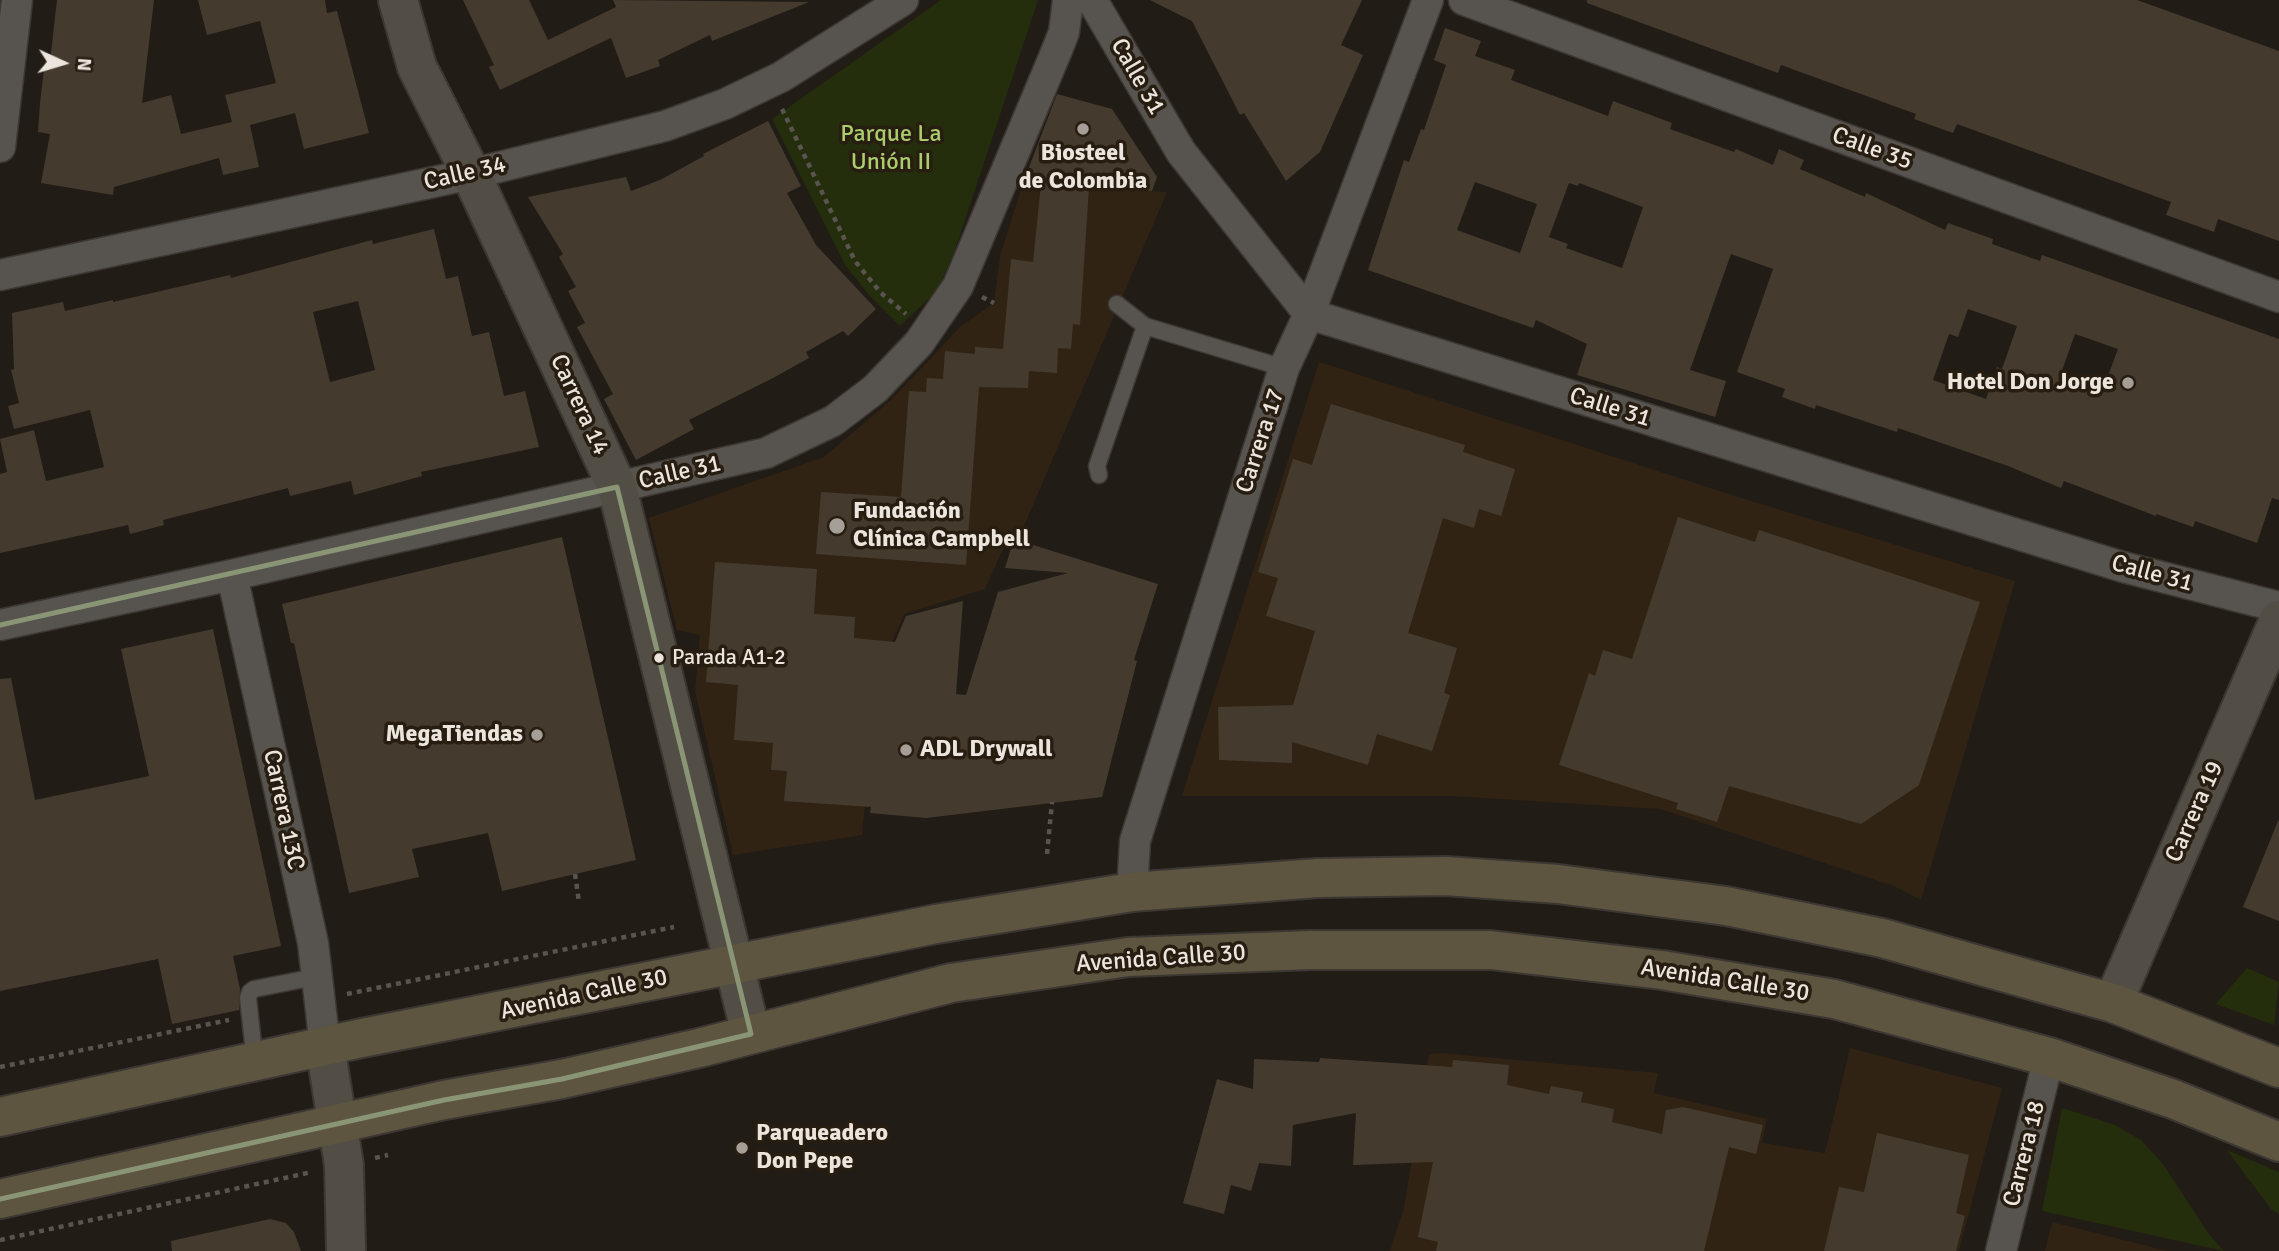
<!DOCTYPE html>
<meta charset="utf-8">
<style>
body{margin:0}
#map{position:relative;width:2279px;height:1251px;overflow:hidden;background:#221c16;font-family:Signika,sans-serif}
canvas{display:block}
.north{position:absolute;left:28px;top:28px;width:70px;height:70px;-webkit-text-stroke:5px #271d11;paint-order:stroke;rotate:94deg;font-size:19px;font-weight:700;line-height:28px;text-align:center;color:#ece5dd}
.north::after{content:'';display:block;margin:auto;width:24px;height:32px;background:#ece5dd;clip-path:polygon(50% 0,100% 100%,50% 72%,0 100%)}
</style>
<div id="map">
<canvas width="2279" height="1251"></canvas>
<div class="north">N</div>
</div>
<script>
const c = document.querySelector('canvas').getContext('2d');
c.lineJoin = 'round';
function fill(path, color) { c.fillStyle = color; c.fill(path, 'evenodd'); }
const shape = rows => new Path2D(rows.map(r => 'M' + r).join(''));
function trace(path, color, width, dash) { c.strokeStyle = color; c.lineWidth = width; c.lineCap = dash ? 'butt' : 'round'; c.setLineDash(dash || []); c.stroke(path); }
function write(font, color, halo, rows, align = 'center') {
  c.font = font + ' Signika,sans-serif'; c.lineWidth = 7; c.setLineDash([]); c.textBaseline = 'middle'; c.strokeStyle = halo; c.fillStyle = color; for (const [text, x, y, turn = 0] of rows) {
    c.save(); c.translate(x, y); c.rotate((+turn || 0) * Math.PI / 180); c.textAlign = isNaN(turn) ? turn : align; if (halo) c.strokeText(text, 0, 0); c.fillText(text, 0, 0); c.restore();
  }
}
const built = shape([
 [1023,183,1167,192,1021,533,1010,534,985,589,904,614,876,680,862,835,733,855,695,691,700,635,677,630,649,518,824,457,891,400,960,327,994,303,1000,256],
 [1319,362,1754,502,2015,581,1921,900,1894,886,1660,809,1453,796,1182,796],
 [1850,1048,2002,1088,1959,1251,1390,1251,1404,1208,1429,1054,1442,1053,1658,1073,1654,1093,1767,1119,1762,1143,1825,1153],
 [2052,1222,2167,1251,2045,1251]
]);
const green = shape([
 [941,0,1038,0,954,253,937,291,900,326,870,296,845,265,772,119],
 [2247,968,2279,982,2274,1025,2216,1004],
 [2062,1108,2115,1125,2141,1140,2163,1164,2208,1233,2224,1251,2042,1211],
 [2227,1150,2279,1172,2279,1214,2271,1209]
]);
const building = shape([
 [57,0,154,0,142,103,171,95,181,134,232,122,225,95,276,83,260,21,207,35,198,0,325,0,327,13,337,11,369,133,304,149,295,113,250,125,259,167,223,175,219,158,114,187,113,195,41,183,50,134,38,132,40,103,45,61,50,62],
 [463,0,529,0,548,40,616,7,613,0,809,2,712,41,710,35,658,60,660,66,626,78,611,38,500,90,489,67,494,65],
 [1150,0,1362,0,1341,45,1363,55,1320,152,1286,181,1244,113,1240,115,1192,21],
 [1587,0,2137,0,2279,51,2279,241,2218,219,2214,232,2166,215,2171,202,1957,124,1953,133,1914,119,1916,114,1781,65,1778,73,1587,3],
 [1445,28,1481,41,1475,56,1515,70,1511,80,1608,116,1613,101,1672,123,1670,129,1734,152,1736,149,1773,165,1779,149,1804,160,1800,169,1865,197,1866,193,1945,230,1948,223,1993,239,1992,244,2040,261,2042,255,2279,339,2279,500,2272,498,2257,543,2195,521,2193,527,2156,514,2156,516,2064,481,2061,488,2008,466,1898,428,1897,432,1816,405,1815,409,1782,397,1785,389,1737,372,1773,269,1731,254,1690,370,1726,381,1715,417,1577,375,1587,344,1536,320,1533,328,1368,270,1404,160,1409,162,1421,129,1424,130,1446,65,1434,60],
 [1475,182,1537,204,1520,253,1457,230],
 [1569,183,1578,186,1579,183,1643,207,1622,268,1566,248,1568,244,1549,237],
 [1968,309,2017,326,2002,369,1997,367,1986,399,1933,380,1949,334,1958,337],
 [2075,334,2118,349,2102,392,2060,376],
 [1057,94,1112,109,1157,177,1152,191,1089,187,1080,325,1073,324,1071,349,1058,348,1057,373,1029,371,1028,388,979,387,966,565,816,554,821,492,901,497,909,391,926,392,927,378,943,379,945,351,975,354,975,347,1003,349,1011,259,1033,262,1041,184,1023,183],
 [768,121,801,186,787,193,816,245,876,309,848,336,843,331,806,352,809,358,773,378,689,420,694,429,636,460,604,399,613,394,577,327,585,323,568,291,576,287,559,257,563,254,528,197,626,177,631,191,660,180,704,156,703,154],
 [434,229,446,279,458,276,472,336,489,332,504,396,525,391,539,447,421,472,422,476,354,495,351,481,290,496,288,488,163,520,164,525,130,534,128,525,0,553,0,474,7,472,0,439,34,430,46,481,104,467,90,410,14,429,8,406,19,403,11,370,14,369,12,313,63,302,65,311,113,300,113,302,230,275,231,278,372,240,373,244],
 [358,301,375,370,330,382,313,312],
 [1331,404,1465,445,1463,452,1515,469,1501,516,1479,509,1474,528,1443,518,1408,633,1457,648,1444,693,1450,695,1432,751,1377,734,1368,765,1292,742,1292,763,1219,760,1218,707,1293,705,1315,631,1266,616,1278,578,1258,572,1293,459,1312,465],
 [1678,517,1755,542,1759,530,1980,602,1919,785,1861,824,1729,786,1717,822,1676,809,1678,803,1559,765,1589,673,1595,676,1603,650,1632,659],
 [562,537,636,860,502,891,488,833,412,849,419,877,349,893,294,643,291,643,282,604],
 [1014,539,1158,584,1134,660,1137,661,1102,797,926,818,870,813,871,807,784,801,787,771,771,770,773,743,734,740,738,685,706,682,715,562,817,569,814,614,855,617,854,638,895,642,906,616,963,601,956,694,966,695,998,592,1068,573,1005,568],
 [213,629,281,946,233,956,240,989,239,1010,172,1024,158,959,0,991,0,679,11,678,35,800,149,776,121,649],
 [2278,821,2279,821,2279,921,2243,907],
 [1320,1058,1452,1067,1453,1060,1509,1065,1507,1085,1549,1094,1551,1086,1583,1092,1581,1102,1614,1109,1612,1122,1662,1134,1666,1110,1683,1107,1763,1125,1756,1154,1729,1147,1704,1251,1436,1251,1438,1242,1418,1237,1433,1162,1353,1165,1356,1113,1293,1125,1291,1166,1259,1163,1251,1191,1231,1185,1224,1214,1183,1203,1217,1079,1253,1089,1254,1059,1319,1062],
 [1877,1133,1969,1155,1956,1213,1965,1216,1956,1251,1824,1251,1839,1187,1864,1192],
 [270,1219,286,1223,294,1232,301,1251,172,1251,171,1241]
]);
const path = shape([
 [782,109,855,261,881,293,906,314],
 [982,297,994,303],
 [1047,854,1052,802],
 [575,874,579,902],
 [347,994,674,927],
 [0,1067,229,1020],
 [375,1158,388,1155],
 [0,1240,312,1172]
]);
const lane = shape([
 [1117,304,1145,326],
 [1099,475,1097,466,1145,326,1284,368],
 [255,1062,248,998,250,992,254,989,315,977]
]);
const street = shape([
 [1092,0,1181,152,1309,314,2123,567,2279,607],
 [1464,0,2279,297],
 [0,147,17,0],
 [0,275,471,174,665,126,725,104,781,77,903,0],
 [232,575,313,943,325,1046],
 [0,625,232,575,766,453,833,421,875,389,919,343,958,286,1057,50,1064,32,1068,0],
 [1132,892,1135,841,1284,368,1309,314,1428,0],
 [2001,1251,2049,1057]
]);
const secondary = shape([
 [398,0,417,67,471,174,617,487,751,1034],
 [2113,1003,2279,620],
 [325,1046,344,1165,346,1251]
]);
const highway = shape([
 [0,1117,362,1038,936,924,1132,892,1318,878,1446,876,1558,884,1726,906,1882,938,2113,1003,2279,1068],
 [0,1199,444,1100,562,1079,699,1048,951,983,1128,957,1311,950,1490,950,1662,970,1834,999,2049,1057,2173,1099,2279,1142]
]);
const bus1 = shape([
 [0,625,617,487,751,1034,562,1079,444,1100,0,1199]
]);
const markers = [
 [1083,129,7,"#a59f97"],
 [2128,383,7,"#a59f97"],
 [837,526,9,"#a59f97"],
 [659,658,6,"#ece5dd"],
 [537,735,7,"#a59f97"],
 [906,750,7,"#a59f97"],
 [742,1148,7,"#a59f97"]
];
const busNames = [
 ["Parada A1-2",672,658]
];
const streetNames = [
 ["Calle 31",1137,77,60],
 ["Calle 35",1872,149,20],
 ["Calle 34",465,174,-13],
 ["Carrera 14",579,405,65],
 ["Calle 31",1610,408,17],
 ["Carrera 17",1261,441,-72],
 ["Calle 31",680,473,-13],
 ["Calle 31",2152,574,15],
 ["Carrera 13C",283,810,78],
 ["Carrera 19",2195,812,-66],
 ["Avenida Calle 30",1161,959,-4],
 ["Avenida Calle 30",1725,981,9],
 ["Avenida Calle 30",584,995,-12],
 ["Carrera 18",2025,1154,-76]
];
const parkNames = [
 ["Parque La",891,135],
 ["Unión II",891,163]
];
const poiNames = [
 ["Biosteel",1083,154,"center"],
 ["de Colombia",1083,182,"center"],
 ["Hotel Don Jorge",2114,383,"right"],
 ["Fundación",853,512],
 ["Clínica Campbell",853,540],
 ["MegaTiendas",523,735,"right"],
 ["ADL Drywall",920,750],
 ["Parqueadero",756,1134],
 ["Don Pepe",756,1162]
];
fill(built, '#312314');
fill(green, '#252e0c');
fill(building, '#443b2e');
trace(lane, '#3c3732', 19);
trace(street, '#3c3732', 33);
trace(secondary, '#3c3732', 42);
trace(highway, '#3c3732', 42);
trace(path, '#59544f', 4.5, [5, 5]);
trace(lane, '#57534e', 16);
trace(street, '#57534e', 30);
trace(secondary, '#534e45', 38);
trace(highway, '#5d5540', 38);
trace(bus1, '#8a9575', 5);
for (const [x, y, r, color] of markers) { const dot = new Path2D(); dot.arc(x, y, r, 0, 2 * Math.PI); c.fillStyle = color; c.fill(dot); trace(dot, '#271d11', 2.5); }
write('22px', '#ece5dd', '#271d11', busNames, 'left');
write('24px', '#ece5dd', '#271d11', streetNames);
write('24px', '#abcc6d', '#271d11', parkNames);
write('bold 24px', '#ece5dd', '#271d11', poiNames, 'left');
</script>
